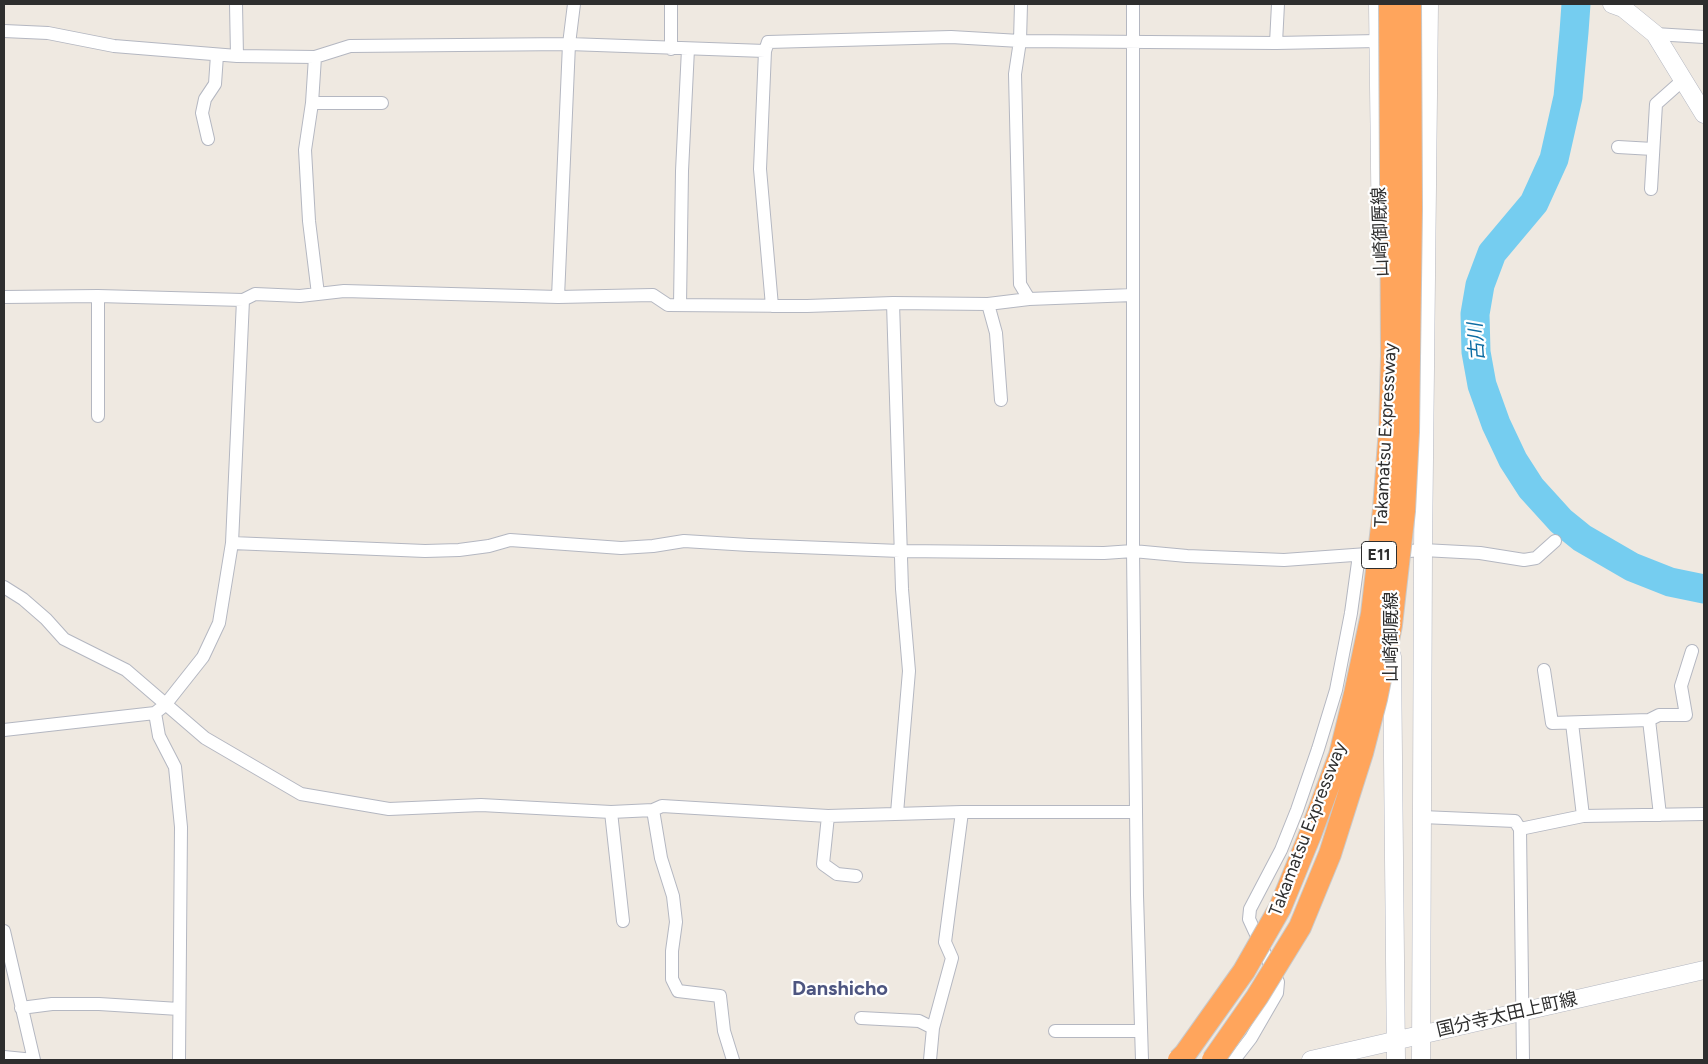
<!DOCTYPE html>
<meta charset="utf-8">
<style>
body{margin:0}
#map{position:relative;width:1708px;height:1064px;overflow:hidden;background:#efe9e1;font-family:Figtree,sans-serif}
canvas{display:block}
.frame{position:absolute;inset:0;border:5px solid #2e2e2e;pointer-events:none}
</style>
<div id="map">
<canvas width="1708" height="1064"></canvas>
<div class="frame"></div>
</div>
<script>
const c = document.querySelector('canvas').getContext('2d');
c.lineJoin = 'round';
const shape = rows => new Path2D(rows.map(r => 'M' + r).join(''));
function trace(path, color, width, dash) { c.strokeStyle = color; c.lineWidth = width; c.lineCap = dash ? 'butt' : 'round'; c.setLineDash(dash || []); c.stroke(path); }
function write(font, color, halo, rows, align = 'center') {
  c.font = font + ' Figtree,"Noto Sans JP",sans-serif'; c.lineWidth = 4.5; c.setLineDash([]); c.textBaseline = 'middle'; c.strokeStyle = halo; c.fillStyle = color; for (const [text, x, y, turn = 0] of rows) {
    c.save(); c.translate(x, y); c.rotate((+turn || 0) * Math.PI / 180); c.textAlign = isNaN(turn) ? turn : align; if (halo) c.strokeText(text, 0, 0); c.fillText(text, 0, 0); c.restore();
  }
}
const river = shape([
 [1576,4,1574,32,1568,97,1554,159,1534,203,1492,253,1480,285,1475,314,1476,352,1482,385,1496,424,1513,460,1531,488,1561,521,1582,538,1632,567,1670,582,1704,589]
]);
const street = shape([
 [236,4,237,56],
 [671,4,671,49],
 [1021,4,1020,41,1015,74,1020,284,1029,299],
 [1133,4,1133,551,1137,895,1142,1060],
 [4,31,48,33,114,46,237,56,315,57,350,46,569,44,765,51,768,42,951,37,1020,41,1276,43,1378,41],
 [1655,34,1704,37],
 [1276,43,1278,4],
 [765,51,760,169,772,306],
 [315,57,312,103,305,150,309,221,318,294],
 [312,103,382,103],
 [208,139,202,113,205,99,215,84,217,55],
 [1618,147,1653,149],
 [1651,189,1656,104,1683,80],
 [4,297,98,296,243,300,255,294,300,296,344,291,558,297,653,295,668,305,807,306,893,303,988,304,1029,299,1133,295],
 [558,297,569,44,574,4],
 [893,303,902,589,909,671,897,813],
 [988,304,996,333,1001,400],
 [680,305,682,171,688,49],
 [98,416,98,296],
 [232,543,425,551,459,550,489,546,510,540,621,548,653,546,684,541,749,545,900,551,1104,553,1133,551,1187,556,1284,560,1423,550,1480,553,1524,560,1536,558,1555,541],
 [4,587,23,599,46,619,64,639,126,670,205,738,301,794,389,809,481,805,611,812,653,810,662,806,828,816,962,812,1136,812],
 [1544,670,1552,723,1649,720,1659,715,1686,715,1681,686,1692,651],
 [155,713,159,736,175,767,181,827,179,1060],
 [1649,720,1660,815],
 [1572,723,1583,816],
 [4,730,155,713,165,705,203,657,219,623,232,543,243,300],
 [653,810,661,858,673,896,676,922,672,951,672,979,678,991,720,996,724,1031,733,1060],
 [611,812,623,921],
 [828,816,823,864,837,874,856,876],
 [1422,817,1515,821,1520,829],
 [4,931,34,1060],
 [21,1008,52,1004,99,1004,179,1009],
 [861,1018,919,1021,933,1028],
 [1055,1031,1140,1031],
 [4,1057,34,1060],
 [930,1060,933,1028,952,958,945,942,962,812],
 [1234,1060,1251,1038,1277,993,1278,982,1249,919,1250,909,1281,850,1297,810,1318,749,1336,690,1351,613,1359,555],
 [1523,1060,1520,829,1583,816,1704,814]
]);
const secondary = shape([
 [1378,4,1381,248],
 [1612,4,1623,8,1655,34,1704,114],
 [1392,656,1396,1060],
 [1311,1060,1704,970],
 [1421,1060,1423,550,1429,4]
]);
const highwayBridge = shape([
 [1179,1060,1185,1054,1244,971,1280,908,1310,835,1340,755,1355,694,1372,614,1384,509,1390,429,1392,356,1390,4],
 [1213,1060,1257,997,1300,927,1330,854,1362,753,1376,699,1391,625,1404,511,1408,432,1411,209,1410,4]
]);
const shields = [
 [1379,555,35]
];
const shieldNames = [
 ["E11",1379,555]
];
const streetNames = [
 ["山崎御厩線",1381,232,-92],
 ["Takamatsu Expressway",1386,435,-87],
 ["山崎御厩線",1392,637,-90],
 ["Takamatsu Expressway",1308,829,-69],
 ["国分寺太田上町線",1507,1015,-13]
];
const waterNames = [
 ["古川",1477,342,-94]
];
const quarterNames = [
 ["Danshicho",840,989]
];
trace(river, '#75cdf0', 29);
trace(street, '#b4b7c1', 14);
trace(secondary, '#b4b7c1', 19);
trace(street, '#fff', 12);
trace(secondary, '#fff', 18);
trace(highwayBridge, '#c9c9c9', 24, []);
trace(highwayBridge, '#ffa55c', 22);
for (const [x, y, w] of shields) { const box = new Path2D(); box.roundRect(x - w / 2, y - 13.5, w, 27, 4); c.fillStyle = '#fff'; c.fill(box); trace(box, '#2e2e2e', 1); }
write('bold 16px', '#2e2e2e', null, shieldNames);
write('18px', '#2e2e2e', '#fff', streetNames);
write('italic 19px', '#0d6ca3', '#fff', waterNames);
write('bold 20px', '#4d5580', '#fff', quarterNames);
</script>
